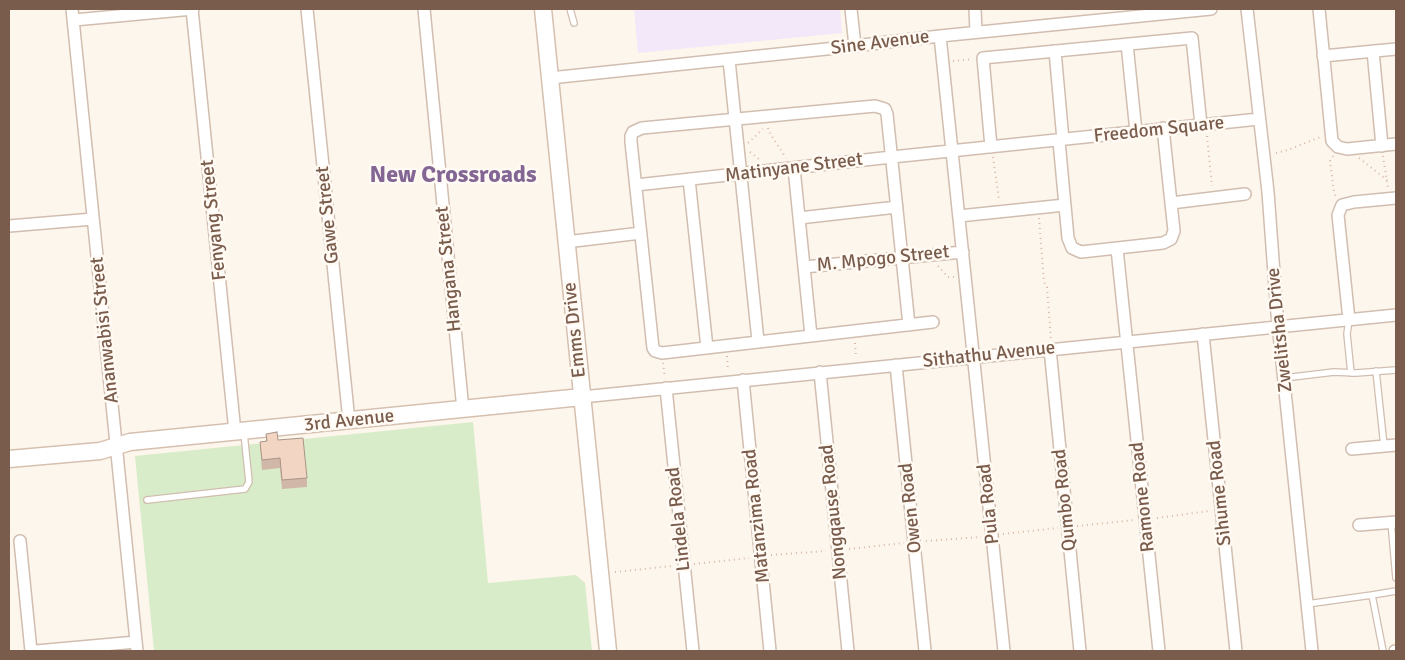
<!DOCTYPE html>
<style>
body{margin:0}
#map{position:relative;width:1405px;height:660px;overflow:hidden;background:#fdf6ec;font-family:Signika,sans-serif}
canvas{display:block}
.frame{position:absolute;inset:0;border:10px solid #7a5c4d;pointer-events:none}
</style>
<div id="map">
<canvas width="1405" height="660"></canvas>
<div class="frame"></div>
</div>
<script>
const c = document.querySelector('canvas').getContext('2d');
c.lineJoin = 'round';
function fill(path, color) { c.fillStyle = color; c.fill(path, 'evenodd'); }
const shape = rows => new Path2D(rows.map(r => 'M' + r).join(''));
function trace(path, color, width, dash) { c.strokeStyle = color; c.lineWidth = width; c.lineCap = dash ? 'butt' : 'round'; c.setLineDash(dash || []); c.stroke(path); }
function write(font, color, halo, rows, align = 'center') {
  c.font = font + ' Signika,sans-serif'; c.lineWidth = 5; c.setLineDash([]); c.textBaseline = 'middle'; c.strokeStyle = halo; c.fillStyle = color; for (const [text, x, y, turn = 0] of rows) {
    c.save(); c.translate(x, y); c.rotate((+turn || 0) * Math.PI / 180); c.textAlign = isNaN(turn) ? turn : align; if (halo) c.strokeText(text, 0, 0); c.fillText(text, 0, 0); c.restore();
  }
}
const education = shape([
 [634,9,840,9,842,33,638,53]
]);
const green = shape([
 [473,422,488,583,576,575,585,583,592,651,154,651,135,456]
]);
const path = shape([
 [953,61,973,59],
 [768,128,769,132,786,158],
 [1207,136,1212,186],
 [748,143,763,129],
 [750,152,760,160],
 [1276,153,1288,150,1320,137],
 [1333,156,1330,161,1334,192,1336,197],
 [1383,156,1388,188],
 [993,157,999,200],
 [1359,158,1387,180],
 [1039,218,1044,282,1047,287,1051,339],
 [938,266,948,277,954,277],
 [855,343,856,358],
 [727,356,728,371],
 [663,363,665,378],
 [1157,518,1209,511],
 [1077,526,1135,520],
 [1003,534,1058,528],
 [926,541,981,537],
 [849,549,904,543],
 [771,555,826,551],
 [694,564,749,558],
 [615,572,672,566]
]);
const lane = shape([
 [570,9,574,23],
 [1349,320,1347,334,1351,373],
 [1376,371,1384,446],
 [1284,378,1334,372,1356,373,1396,370],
 [147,500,245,489,249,482,244,433],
 [1391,522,1396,578],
 [1372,595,1396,591],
 [1307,604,1372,595,1383,651]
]);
const street = shape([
 [72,9,137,651],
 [192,9,235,432],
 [307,9,349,421],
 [424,9,463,410],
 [851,9,855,46],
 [975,9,976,32],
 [1247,9,1268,192,1277,314,1312,651],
 [1319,9,1332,141,1338,147,1347,149,1396,144],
 [74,20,193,9],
 [940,36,1004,651],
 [1127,44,1136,132],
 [1055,51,1063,140],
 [1373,51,1382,146],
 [1323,56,1396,49],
 [729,60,758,341],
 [550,78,836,48,940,36,1211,9],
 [1059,141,1068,238,1072,248,1081,252,1163,243,1171,239,1174,231,1163,128],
 [991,147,983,58,1192,38,1201,125],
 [794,168,811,336],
 [689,179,707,348],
 [636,185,892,157,1259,119],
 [1171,203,1245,194],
 [959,216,1065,205],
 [799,218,897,207],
 [9,226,93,219],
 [566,242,641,233],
 [1117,249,1159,651],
 [804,267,963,252],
 [1349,320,1338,215,1342,205,1354,202,1396,198],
 [909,325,887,114,885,109,875,106,642,128,633,132,631,136,631,142,653,348,655,351,662,353,933,322],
 [1203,334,1236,651],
 [1050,349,1080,651],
 [896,365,925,651],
 [820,372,848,651],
 [743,380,770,651],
 [666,388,693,651],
 [582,397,1396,315],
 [1352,449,1396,445],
 [1359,525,1396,522],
 [20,541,31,651],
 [36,651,136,642],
 [1395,651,1396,651]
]);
const secondary = shape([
 [543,9,608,651],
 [9,459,100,451,130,442,582,397]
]);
const wall = shape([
 [266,434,278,440,307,478,307,487,282,489,280,468,262,470,260,442,266,441]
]);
const building = shape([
 [277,432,278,440,303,438,307,478,282,480,280,458,262,460,260,442,267,441,266,434,277,432]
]);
const streetNames = [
 ["Sine Avenue",880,43,-7],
 ["Freedom Square",1159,130,-6],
 ["Matinyane Street",794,168,-7],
 ["Gawe Street",328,215,-96],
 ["Fenyang Street",214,220,-96],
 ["M. Mpogo Street",883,259,-6],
 ["Hangana Street",449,269,-96],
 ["Ananwabisi Street",105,330,-96],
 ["Emms Drive",575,330,-96],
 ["Zwelitsha Drive",1280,330,-96],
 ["Sithathu Avenue",989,355,-6],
 ["3rd Avenue",349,421,-6],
 ["Sihume Road",1220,493,-96],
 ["Ramone Road",1143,497,-96],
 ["Qumbo Road",1065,500,-96],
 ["Pula Road",989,504,-96],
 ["Owen Road",911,508,-96],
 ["Nongqause Road",834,512,-96],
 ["Matanzima Road",757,516,-96],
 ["Lindela Road",679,519,-96]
];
const districtNames = [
 ["New Crossroads",453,176]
];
fill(education, '#f3e8fa');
fill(green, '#d8ecc9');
trace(lane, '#d1beb0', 8);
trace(street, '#d1beb0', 14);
trace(secondary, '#d6c0b0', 19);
trace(path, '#d9b8a5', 2, [1, 4]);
trace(lane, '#fff', 5.5);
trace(street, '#fff', 11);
trace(secondary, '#fff', 16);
fill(wall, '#d1b7a8');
fill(building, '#f3d5c3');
trace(building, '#aa9588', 1);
write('19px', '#7a5c4d', '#fffaf3', streetNames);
write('bold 24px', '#846695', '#fffaf3', districtNames);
</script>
